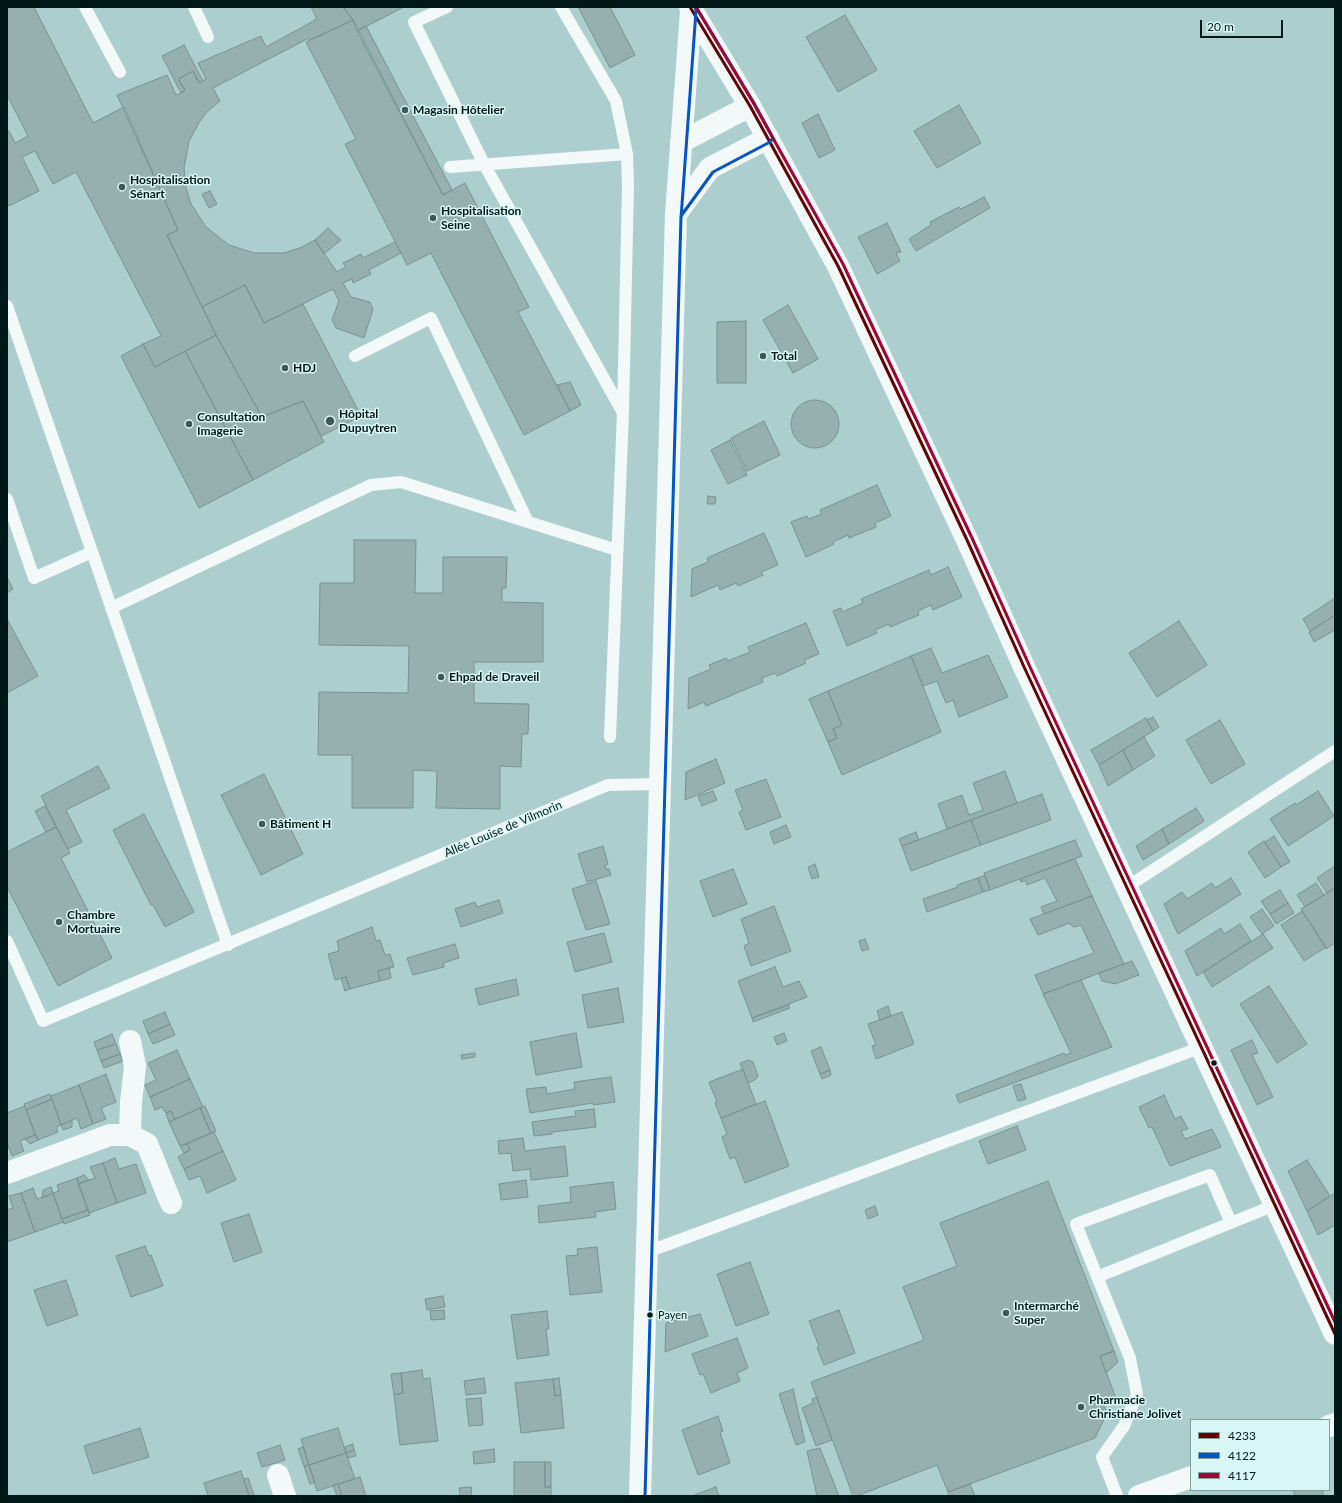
<!DOCTYPE html>
<meta charset="utf-8">
<style>
body{margin:0}
#map{position:relative;width:1342px;height:1503px;overflow:hidden;background:#adcece;font-family:Lato,sans-serif}
canvas{display:block}
.frame{position:absolute;inset:0;border:8px solid #011819;pointer-events:none}
.legend{position:absolute;left:1190px;top:1419px;width:140px;height:72px;box-sizing:border-box;background:#d9f7f7;border:1px solid #839e9e;margin:0;padding:5px 7px;list-style:none;font-size:12px;color:#011819}
.legend li{display:flex;align-items:center;gap:8px;height:20px}
.legend b{width:20px;border:1px solid #839e9e}
.scale{position:absolute;left:1200px;top:20px;width:83px;height:18px;box-sizing:border-box;border:2px solid #011819;border-top:0;padding-left:5px;font-size:12px;line-height:14px;white-space:nowrap;color:#011819;-webkit-text-stroke:3px #d9f7f7;paint-order:stroke}
</style>
<div id="map">
<canvas width="1342" height="1503"></canvas>
<div class="frame"></div>
<ul class="legend">
<li><b style="height:5px;background:#600"></b>4233</li>
<li><b style="height:5px;background:#0055c8"></b>4122</li>
<li><b style="height:5px;background:#a50034"></b>4117</li>
</ul>
<div class="scale">20 m</div>
</div>
<script>
const c = document.querySelector('canvas').getContext('2d');
c.lineJoin = 'round';
function fill(path, color) { c.fillStyle = color; c.fill(path, 'evenodd'); }
const shape = rows => new Path2D(rows.map(r => 'M' + r).join(''));
function trace(path, color, width, dash) { c.strokeStyle = color; c.lineWidth = width; c.lineCap = dash ? 'butt' : 'round'; c.setLineDash(dash || []); c.stroke(path); }
function write(font, color, halo, rows, align = 'center') {
  c.font = font + ' Lato,sans-serif'; c.lineWidth = 3; c.setLineDash([]); c.textBaseline = 'middle'; c.strokeStyle = halo; c.fillStyle = color; for (const [text, x, y, turn = 0] of rows) {
    c.save(); c.translate(x, y); c.rotate((+turn || 0) * Math.PI / 180); c.textAlign = isNaN(turn) ? turn : align; if (halo) c.strokeText(text, 0, 0); c.fillText(text, 0, 0); c.restore();
  }
}
const building = shape([
 [7,7,34,7,93,123,124,107,178,230,167,235,216,335,155,367,143,344,161,336,76,172,53,184,35,151,22,157,39,191,9,206,7,203,7,132,9,131,15,143,28,136,7,95,7,7],
 [311,7,343,7,353,20,310,40,309,38,213,88,220,101,208,111,200,121,189,141,184,168,186,188,191,204,206,227,229,245,254,253,284,253,302,247,315,240,337,272,346,267,343,263,361,254,363,258,395,242,401,253,369,270,371,274,353,283,352,279,343,283,351,297,370,302,373,309,364,338,336,328,332,320,339,301,333,289,264,323,245,285,202,307,167,235,178,230,117,95,167,75,176,95,181,93,185,90,178,79,193,71,199,83,206,79,198,63,261,36,266,47,317,19,311,7],
 [343,7,404,7,357,31,353,20,343,7],
 [578,7,610,7,635,55,610,68,578,7],
 [845,15,877,70,838,92,806,37,845,15],
 [353,20,443,195,465,183,529,307,518,312,570,411,524,435,431,253,407,265,345,144,356,139,306,42,353,20],
 [366,26,452,190,443,195,357,31,366,26],
 [184,45,203,81,199,83,193,71,178,79,185,90,181,93,162,56,184,45],
 [959,105,981,143,937,168,914,131,959,105],
 [818,114,835,150,819,158,802,123,818,114],
 [210,191,217,204,209,208,202,194,210,191],
 [984,197,990,208,916,251,909,239,931,225,930,222,959,207,961,209,984,197],
 [887,223,901,252,896,253,900,261,877,274,858,237,887,223],
 [328,228,341,240,324,254,315,240,328,228],
 [245,285,264,323,303,304,361,416,321,436,303,401,262,417,216,335,202,307,245,285],
 [788,305,818,359,793,373,763,320,788,305],
 [746,321,746,383,717,383,717,322,746,321],
 [216,335,262,417,303,401,324,442,253,480,185,351,216,335],
 [143,344,155,367,185,351,253,480,199,508,121,356,143,344],
 [570,382,581,405,570,411,557,385,570,382],
 '791 424a24 24 0 1 1 48 0a24 24 0 1 1-48 0Z',
 [764,421,780,455,747,471,731,438,764,421],
 [730,440,747,475,728,484,711,450,730,440],
 [877,485,891,516,875,523,876,527,849,538,848,535,833,542,834,544,806,557,791,522,807,516,808,519,822,514,820,510,877,485],
 [708,496,716,497,715,504,707,504,708,496],
 [764,533,778,565,761,572,763,575,738,586,736,583,720,590,718,585,691,597,692,569,708,562,707,558,764,533],
 [354,540,416,540,415,593,443,593,443,557,507,557,506,588,502,588,502,602,543,603,543,662,474,662,474,703,529,704,528,734,522,734,521,767,500,766,500,809,436,808,437,771,413,770,413,808,352,808,352,755,318,755,319,692,408,693,409,646,319,645,320,583,354,583,354,540],
 [948,567,962,597,933,610,931,605,918,611,919,615,890,627,889,624,875,630,877,633,847,646,833,611,841,608,842,612,863,603,861,599,929,570,931,575,948,567],
 [7,577,13,589,7,593,7,577],
 [1335,598,1335,615,1310,631,1303,619,1335,598],
 [1335,615,1335,630,1314,642,1309,632,1335,615],
 [7,619,38,676,7,693,7,619],
 [1179,621,1207,665,1157,697,1129,653,1179,621],
 [806,623,819,654,804,660,806,663,777,676,775,673,762,678,763,682,706,706,704,702,688,709,689,678,711,669,709,665,726,658,728,661,750,652,748,647,806,623],
 [931,648,942,673,988,655,1008,697,959,717,953,700,946,703,937,681,923,686,911,656,931,648],
 [911,656,941,732,842,775,828,742,837,738,833,729,842,725,828,691,911,656],
 [828,691,842,725,833,729,837,738,828,742,809,699,828,691],
 [1153,717,1159,727,1153,731,1147,720,1153,717],
 [1146,718,1153,731,1099,765,1091,750,1146,718],
 [1220,720,1245,764,1211,784,1186,740,1220,720],
 [1144,737,1155,756,1133,770,1123,750,1144,737],
 [1123,750,1133,770,1108,786,1099,765,1123,750],
 [716,759,725,783,685,800,686,772,716,759],
 [98,766,110,788,66,810,82,842,68,849,41,796,98,766],
 [1005,771,1017,803,947,829,938,804,962,795,969,815,983,810,973,783,1005,771],
 [264,774,303,854,261,875,221,795,264,774],
 [766,779,781,817,746,830,739,812,743,810,735,790,766,779],
 [713,791,717,800,702,806,698,796,713,791],
 [1318,791,1334,816,1288,846,1270,819,1295,803,1296,805,1318,791],
 [1042,794,1051,820,981,845,971,820,1042,794],
 [45,806,56,827,46,832,35,811,45,806],
 [1196,808,1204,821,1169,844,1162,829,1196,808],
 [144,814,194,912,165,927,153,905,151,905,113,830,144,814],
 [971,820,981,845,911,871,902,846,971,820],
 [786,825,791,837,774,844,770,832,786,825],
 [56,827,70,853,61,858,112,958,58,986,7,887,7,852,56,827],
 [1162,829,1169,844,1143,860,1136,846,1162,829],
 [916,832,919,840,902,846,899,839,916,832],
 [1274,836,1290,862,1281,867,1265,842,1274,836],
 [1075,840,1082,856,990,890,984,873,1075,840],
 [1264,841,1281,867,1265,878,1248,852,1264,841],
 [603,846,608,864,605,865,606,869,609,869,611,875,587,882,578,854,603,846],
 [1075,859,1092,896,1044,914,1041,907,1057,901,1045,878,1027,885,1026,881,1021,882,1020,879,1075,859],
 [815,864,819,877,812,879,808,867,815,864],
 [1335,866,1335,888,1327,893,1317,878,1335,866],
 [733,869,747,904,713,917,700,881,733,869],
 [985,875,990,890,983,892,978,878,985,875],
 [978,878,983,892,927,912,923,899,958,887,957,885,978,878],
 [1231,878,1241,894,1178,934,1164,904,1182,892,1187,899,1212,883,1215,888,1231,878],
 [596,881,610,924,586,930,572,889,596,881],
 [1316,883,1324,895,1305,907,1297,895,1316,883],
 [1335,888,1335,943,1326,949,1301,909,1335,888],
 [1280,890,1288,903,1270,914,1261,901,1280,890],
 [1092,896,1124,964,1043,994,1044,995,1035,975,1094,953,1081,925,1075,927,1072,926,1070,923,1038,935,1030,919,1092,896],
 [499,900,503,913,461,927,455,909,475,902,477,907,499,900],
 [1288,903,1294,913,1276,924,1270,914,1288,903],
 [774,906,791,951,751,966,744,946,749,943,741,919,774,906],
 [1262,909,1274,926,1262,934,1250,917,1262,909],
 [1302,911,1326,947,1304,961,1281,925,1302,911],
 [1240,924,1251,941,1197,976,1185,951,1221,928,1224,934,1240,924],
 [372,927,376,941,380,940,385,955,390,954,394,967,378,971,380,981,350,989,346,977,335,980,328,954,339,951,337,941,372,927],
 [604,933,612,962,575,972,567,942,604,933],
 [1263,934,1273,948,1212,987,1203,972,1263,934],
 [865,939,869,949,862,951,859,941,865,939],
 [455,944,459,958,443,963,444,967,413,975,407,958,455,944],
 [1132,961,1139,975,1115,984,1102,981,1099,973,1132,961],
 [775,967,783,987,799,981,807,997,752,1018,738,981,775,967],
 [389,968,391,978,380,981,378,971,389,968],
 [346,977,350,989,345,991,341,978,346,977],
 [516,979,519,995,479,1005,475,989,516,979],
 [1081,980,1112,1047,959,1103,956,1095,1064,1053,1065,1055,1071,1053,1043,994,1081,980],
 [1269,986,1307,1044,1277,1063,1240,1004,1269,986],
 [618,988,624,1022,588,1028,582,995,618,988],
 [789,1005,790,1008,753,1022,752,1018,789,1005],
 [888,1006,891,1016,880,1020,877,1011,888,1006],
 [165,1012,170,1024,148,1034,143,1021,165,1012],
 [902,1012,914,1044,876,1059,872,1046,876,1045,868,1024,902,1012],
 [170,1024,175,1035,153,1044,148,1034,170,1024],
 [576,1033,582,1067,536,1075,530,1042,576,1033],
 [784,1033,787,1041,777,1045,774,1037,784,1033],
 [112,1034,116,1044,97,1050,94,1042,112,1034],
 [1252,1040,1258,1053,1252,1055,1273,1097,1257,1105,1231,1050,1252,1040],
 [116,1044,120,1054,101,1061,97,1050,116,1044],
 [821,1047,830,1070,820,1074,811,1051,821,1047],
 [177,1050,190,1079,150,1097,145,1085,156,1080,148,1063,177,1050],
 [475,1053,475,1057,462,1059,461,1055,475,1053],
 [120,1054,123,1061,104,1068,101,1061,120,1054],
 [749,1060,753,1062,758,1076,755,1080,748,1083,740,1063,749,1060],
 [743,1069,756,1104,721,1118,715,1103,717,1102,709,1082,743,1069],
 [830,1070,831,1075,822,1079,820,1074,830,1070],
 [106,1074,116,1102,101,1108,106,1119,93,1124,79,1085,106,1074],
 [611,1077,615,1102,593,1105,593,1103,530,1113,526,1089,546,1087,547,1094,575,1089,574,1082,611,1077],
 [190,1079,203,1107,175,1119,171,1111,166,1113,162,1107,155,1110,150,1097,190,1079],
 [1021,1084,1026,1099,1018,1101,1013,1086,1021,1084],
 [79,1085,93,1124,81,1129,77,1118,61,1125,51,1096,79,1085],
 [50,1094,52,1099,26,1110,24,1104,50,1094],
 [1164,1095,1175,1119,1181,1116,1188,1129,1181,1131,1185,1139,1212,1129,1221,1147,1170,1166,1152,1127,1149,1128,1139,1107,1164,1095],
 [52,1099,61,1125,56,1127,58,1132,38,1140,26,1110,52,1099],
 [765,1101,789,1166,745,1183,735,1157,730,1159,722,1137,727,1134,721,1118,765,1101],
 [25,1106,35,1135,20,1141,24,1151,12,1156,7,1143,7,1113,25,1106],
 [205,1106,216,1131,211,1133,200,1108,205,1106],
 [200,1108,211,1133,180,1146,169,1122,200,1108],
 [594,1109,596,1127,552,1132,552,1134,534,1136,532,1122,576,1116,575,1111,594,1109],
 [171,1111,175,1119,169,1122,166,1113,171,1111],
 [72,1120,72,1127,63,1130,61,1125,72,1120],
 [1017,1126,1026,1150,988,1164,979,1141,1017,1126],
 [214,1132,223,1151,184,1169,178,1157,190,1150,187,1144,214,1132],
 [35,1135,38,1140,30,1144,25,1139,35,1135],
 [523,1138,525,1151,565,1146,568,1176,531,1180,530,1169,513,1171,511,1153,499,1154,498,1141,523,1138],
 [187,1144,190,1150,184,1153,180,1146,187,1144],
 [223,1151,236,1180,207,1193,200,1176,189,1180,184,1169,223,1151],
 [115,1158,119,1169,136,1164,146,1193,117,1203,103,1163,115,1158],
 [1307,1160,1330,1196,1307,1211,1288,1171,1307,1160],
 [103,1163,117,1203,89,1213,78,1184,95,1178,90,1167,103,1163],
 [84,1175,89,1180,78,1184,77,1178,84,1175],
 [77,1178,88,1210,62,1219,53,1193,59,1191,57,1185,77,1178],
 [526,1180,528,1197,501,1200,499,1184,526,1180],
 [1048,1181,1114,1351,1100,1356,1116,1398,1103,1403,1107,1413,1095,1438,948,1492,937,1465,857,1496,853,1496,811,1382,924,1340,903,1287,957,1266,940,1223,1048,1181],
 [613,1182,616,1209,595,1212,596,1217,539,1223,538,1206,571,1202,570,1187,613,1182],
 [51,1187,53,1193,42,1198,43,1190,51,1187],
 [33,1188,37,1199,53,1193,63,1222,35,1232,21,1193,33,1188],
 [21,1193,35,1232,7,1242,7,1210,13,1208,9,1196,21,1193],
 [1335,1193,1335,1225,1318,1235,1307,1211,1335,1193],
 [875,1206,878,1215,868,1219,865,1210,875,1206],
 [88,1210,90,1215,64,1224,62,1219,88,1210],
 [249,1214,262,1252,234,1262,221,1223,249,1214],
 [145,1246,149,1256,151,1255,163,1286,131,1297,116,1256,145,1246],
 [597,1247,602,1292,570,1295,566,1256,578,1255,577,1249,597,1247],
 [750,1262,769,1314,736,1326,717,1274,750,1262],
 [66,1280,78,1315,47,1326,34,1290,66,1280],
 [443,1296,445,1307,427,1310,425,1299,443,1296],
 [444,1310,445,1319,431,1320,430,1311,444,1310],
 [839,1310,855,1353,824,1365,817,1348,819,1346,809,1321,839,1310],
 [547,1311,549,1329,546,1329,549,1355,517,1359,511,1315,547,1311],
 [700,1314,708,1336,665,1352,666,1323,700,1314],
 [737,1338,748,1368,737,1373,740,1381,711,1393,703,1374,700,1375,692,1354,737,1338],
 [1114,1351,1118,1362,1106,1373,1100,1356,1114,1351],
 [422,1370,423,1379,430,1378,438,1441,400,1445,394,1395,403,1393,401,1373,422,1370],
 [401,1373,403,1393,394,1395,391,1374,401,1373],
 [484,1378,486,1393,466,1395,464,1381,484,1378],
 [559,1378,561,1395,555,1396,553,1379,559,1378],
 [553,1379,555,1396,561,1395,564,1428,521,1433,515,1383,553,1379],
 [793,1389,805,1442,796,1445,779,1394,793,1389],
 [817,1397,832,1440,816,1446,802,1408,813,1403,812,1399,817,1397],
 [481,1398,483,1425,469,1426,466,1399,481,1398],
 [718,1416,723,1431,720,1432,730,1463,698,1475,682,1430,718,1416],
 [140,1428,149,1457,93,1474,84,1446,140,1428],
 [338,1428,346,1453,309,1465,301,1439,338,1428],
 [353,1444,354,1450,346,1453,345,1447,353,1444],
 [280,1445,285,1460,262,1467,257,1453,280,1445],
 [303,1447,309,1465,304,1466,298,1449,303,1447],
 [820,1448,839,1496,817,1496,807,1451,820,1448],
 [494,1449,495,1462,474,1464,473,1452,494,1449],
 [354,1450,356,1456,348,1458,346,1453,354,1450],
 [346,1453,355,1479,317,1491,309,1465,346,1453],
 [514,1462,545,1462,545,1487,551,1487,551,1496,514,1496,514,1462],
 [545,1462,551,1462,551,1487,545,1487,545,1462],
 [309,1465,315,1482,310,1484,304,1466,309,1465],
 [241,1471,249,1496,208,1496,204,1483,241,1471],
 [360,1477,366,1496,342,1496,338,1484,360,1477],
 [248,1478,254,1495,251,1496,249,1496,244,1479,248,1478],
 [338,1484,342,1496,337,1496,333,1485,338,1484],
 [970,1484,975,1496,949,1496,948,1492,970,1484],
 [471,1487,472,1496,460,1496,459,1488,471,1487],
 [716,1487,719,1496,692,1496,716,1487],
 [1293,1490,1322,1490,1324,1496,1295,1496,1293,1490]
]);
const service = shape([
 [85,7,120,72],
 [194,7,208,37],
 [447,7,414,22,484,164,622,411],
 [561,7,616,101,627,154,628,185,623,412,610,737],
 [450,167,627,154],
 [7,306,228,945],
 [355,356,431,318,528,522,617,550],
 [7,499,34,578,92,552],
 [111,608,371,485,401,482,528,522],
 [1127,887,1335,751],
 [7,941,43,1021,608,785,660,784],
 [647,1252,1202,1047],
 [1097,1277,1275,1205],
 [1117,1496,1102,1457,1124,1426,1137,1394,1130,1358,1076,1224,1210,1175,1231,1223]
]);
const minor = shape([
 [130,1135,131,1102,135,1066,130,1041],
 [7,1173,110,1135,130,1135,147,1144,171,1203],
 [1329,1426,1335,1424],
 [278,1475,285,1496],
 [1139,1496,1191,1477]
]);
const tertiary = shape([
 [681,142,750,106],
 [676,214,710,168,768,138],
 [640,1496,676,214,691,11]
]);
const primary = shape([
 [690,7,750,106,838,266,967,540,1025,669,1335,1334]
]);
const bus1 = shape([
 [690,7,750,106,838,266,967,540,1025,669,1335,1334]
]);
const bus2 = shape([
 [681,218,696,11,695,7],
 [645,1496,681,216,713,172,770,142,773,138,754,103,696,7]
]);
const bus3 = shape([
 [696,7,754,104,843,264,972,538,1030,667,1335,1322]
]);
const markers = [
 [405,110,4,"#3d5858"],
 [122,187,4,"#3d5858"],
 [433,218,4,"#3d5858"],
 [763,356,4,"#3d5858"],
 [285,368,4,"#3d5858"],
 [330,421,5,"#3d5858"],
 [189,424,4,"#3d5858"],
 [441,677,4,"#3d5858"],
 [262,824,4,"#3d5858"],
 [59,922,4,"#3d5858"],
 [1214,1063,3.5,"#011819"],
 [1006,1313,4,"#3d5858"],
 [650,1315,3.5,"#011819"],
 [1081,1407,4,"#3d5858"]
];
const busNames = [
 ["Payen",658,1315]
];
const poiNames = [
 ["Magasin Hôtelier",413,110],
 ["Hospitalisation",130,180],
 ["Sénart",130,194],
 ["Hospitalisation",441,211],
 ["Seine",441,225],
 ["Total",771,356],
 ["HDJ",293,368],
 ["Hôpital",339,414],
 ["Dupuytren",339,428],
 ["Consultation",197,417],
 ["Imagerie",197,431],
 ["Ehpad de Draveil",449,677],
 ["Bâtiment H",270,824],
 ["Chambre",67,915],
 ["Mortuaire",67,929],
 ["Intermarché",1014,1306],
 ["Super",1014,1320],
 ["Pharmacie",1089,1400],
 ["Christiane Jolivet",1089,1414]
];
const streetNames = [
 ["Allée Louise de Vilmorin",503,829,-23]
];
fill(building, '#96b0b0');
trace(building, '#789292', 1);
trace(service, '#f3f8f8', 12);
trace(minor, '#f3f8f8', 22);
trace(tertiary, '#f3f8f8', 22);
trace(primary, '#f3f8f8', 22);
trace(bus1, '#600', 3);
trace(bus2, '#0055c8', 3);
trace(bus3, '#a50034', 3);
for (const [x, y, r, color] of markers) { const dot = new Path2D(); dot.arc(x, y, r, 0, 2 * Math.PI); c.fillStyle = color; c.fill(dot); trace(dot, '#d9f7f7', 1.5); }
write('11px', '#011819', '#d9f7f7', busNames, 'left');
write('bold 12px', '#011819', '#d9f7f7', poiNames, 'left');
write('12px', '#011819', '#d9f7f7', streetNames);
</script>
